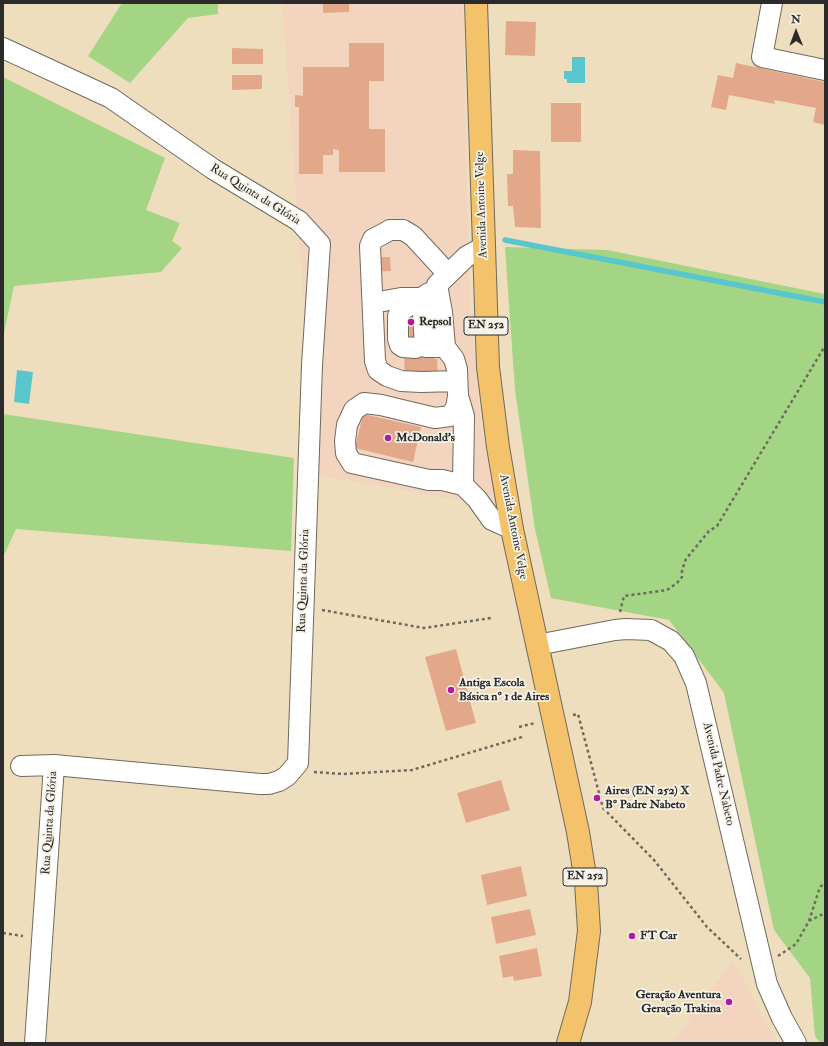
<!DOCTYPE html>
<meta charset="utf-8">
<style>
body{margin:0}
#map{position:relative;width:828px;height:1046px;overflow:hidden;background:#efdebe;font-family:"IM FELL Double Pica",serif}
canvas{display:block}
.frame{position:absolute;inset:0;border:4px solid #2b2b2b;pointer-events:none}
.north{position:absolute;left:776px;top:12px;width:40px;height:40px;-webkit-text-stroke:3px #f7f3e8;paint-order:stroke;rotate:359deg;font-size:11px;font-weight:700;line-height:16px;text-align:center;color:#2b2b2b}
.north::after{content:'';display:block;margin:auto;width:14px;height:18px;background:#2b2b2b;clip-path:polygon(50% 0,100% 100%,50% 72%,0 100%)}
</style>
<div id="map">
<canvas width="828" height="1046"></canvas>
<div class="frame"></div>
<div class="north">N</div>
</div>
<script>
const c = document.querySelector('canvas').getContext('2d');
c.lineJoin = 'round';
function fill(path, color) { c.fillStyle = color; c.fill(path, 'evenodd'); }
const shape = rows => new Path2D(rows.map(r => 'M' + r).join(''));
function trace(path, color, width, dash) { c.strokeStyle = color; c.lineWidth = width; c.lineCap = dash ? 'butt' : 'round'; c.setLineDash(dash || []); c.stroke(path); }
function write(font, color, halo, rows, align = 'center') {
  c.font = font + ' "IM FELL Double Pica",serif'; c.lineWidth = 3.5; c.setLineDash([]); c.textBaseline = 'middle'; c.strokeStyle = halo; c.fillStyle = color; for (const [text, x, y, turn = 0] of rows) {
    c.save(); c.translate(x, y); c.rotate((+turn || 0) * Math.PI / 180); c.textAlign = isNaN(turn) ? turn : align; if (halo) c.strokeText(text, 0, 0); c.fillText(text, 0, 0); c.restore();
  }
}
const built = shape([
 [282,3,463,3,469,294,481,426,498,507,316,475],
 [733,960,777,1043,672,1043]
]);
const green = shape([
 [122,3,218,3,218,14,188,18,130,83,88,56],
 [3,77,165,158,146,210,180,223,172,241,182,248,161,272,14,286,3,338],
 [505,247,607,250,825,294,825,1043,820,1043,815,1036,810,978,774,930,724,693,669,620,551,598,535,529,515,390],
 [3,414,294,458,291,551,16,529,3,557]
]);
const water = shape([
 [572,57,585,57,585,83,567,83,567,79,564,79,564,71,572,71],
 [17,370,33,372,29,404,14,402]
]);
const stream = shape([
 [505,240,825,302]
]);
const building = shape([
 [323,3,349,3,349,12,323,13],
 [506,21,536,22,535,56,505,55],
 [349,43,384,43,384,81,369,81,369,129,385,129,385,172,339,172,339,150,333,149,333,155,323,155,323,174,299,174,299,107,295,107,295,95,303,96,303,67,349,67],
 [232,48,263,49,263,64,232,64],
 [736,63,825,82,825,125,813,122,816,108,774,100,775,104,729,95,726,110,711,107,718,75,733,78],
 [232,75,262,75,262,89,232,90],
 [551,103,581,103,581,142,551,142],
 [513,150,540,151,541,228,515,227,513,206,508,206,507,174,513,174],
 [361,257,390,257,391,271,362,272],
 [450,312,433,335,434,359,437,359,438,376,405,377,404,357,410,347,408,313],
 [363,414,421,427,413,462,355,448],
 [456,649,476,723,446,731,425,657],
 [501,780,510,810,466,823,457,793],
 [521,866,527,896,487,905,481,875],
 [530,909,536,935,496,944,491,917],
 [537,948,542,976,514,981,513,976,503,978,499,956]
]);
const path = shape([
 [322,610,424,628,491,618],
 [620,612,624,596,667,590,677,583,682,577,682,570,686,559,709,531,717,526,825,346],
 [573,715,578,714,603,808,654,860,707,927,741,959],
 [519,727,535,723],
 [314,772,343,774,412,770,522,737],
 [809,921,820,887,825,883],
 [3,933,23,936],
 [778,956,796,944,809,921,825,913]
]);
const minor = shape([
 [772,3,762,57,825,70],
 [3,48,111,98,213,169,299,221,320,244,312,365,298,763,287,776,279,781,269,784,260,784,54,765,35,1043],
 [448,274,413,236,403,230,390,230,381,235,373,239,370,246,375,361,378,370,387,376,401,381,421,382,457,381],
 [429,293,422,298,425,347,445,347],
 [384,301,401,298,420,298],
 [416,348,403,347,400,345,398,339,398,316,402,310,422,298],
 [458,396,456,408,450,416,435,418,381,405,364,403,354,410,347,425,345,441,346,453,352,463,429,480,442,480,463,485,477,499,492,520,512,529],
 [463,485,464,416,458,396,457,369,454,359,445,347,442,312,437,285,467,256,484,247],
 [537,645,615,630,626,629,651,630,671,641,684,656,696,683,767,984,782,1018,796,1043],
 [21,766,54,765]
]);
const major = shape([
 [476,3,488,367,498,447,512,529,578,832,586,882,589,931,580,1002,568,1043]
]);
const markers = [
 [411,322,4,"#b5179e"],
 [388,438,4,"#b5179e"],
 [451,690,4,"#b5179e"],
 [597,798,4,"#b5179e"],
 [632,936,4,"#b5179e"],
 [729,1002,4,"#b5179e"]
];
const shields = [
 [486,326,44],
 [585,877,44]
];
const shieldNames = [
 ["EN 252",486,326],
 ["EN 252",585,877]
];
const streetNames = [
 ["Rua Quinta da Glória",255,195,32],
 ["Avenida Antoine Velge",482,205,-92],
 ["Avenida Antoine Velge",513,527,79],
 ["Rua Quinta da Glória",304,581,-88],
 ["Avenida Padre Nabeto",718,774,77],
 ["Rua Quinta da Glória",50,823,-86]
];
const poiNames = [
 ["Repsol",419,322],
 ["McDonald's",396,438],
 ["Antiga Escola",459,683],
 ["Básica nº 1 de Aires",459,697],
 ["Aires (EN 252) X",605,791],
 ["Bº Padre Nabeto",605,805],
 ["FT Car",640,936],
 ["Geração Aventura",721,995,"right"],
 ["Geração Trakina",721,1009,"right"]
];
fill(built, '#f3d4bf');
fill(green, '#a3d585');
fill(water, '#59c6ce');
trace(stream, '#59c6ce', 5.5);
fill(building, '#e2a889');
trace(minor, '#706a5e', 22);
trace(major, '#706a5e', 24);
trace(path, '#706a5e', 2.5, [3, 3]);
trace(minor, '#fff', 20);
trace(major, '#f3c26a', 22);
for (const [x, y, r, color] of markers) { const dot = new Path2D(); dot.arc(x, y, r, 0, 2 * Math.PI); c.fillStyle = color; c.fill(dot); trace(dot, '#f7f3e8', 1.5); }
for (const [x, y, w] of shields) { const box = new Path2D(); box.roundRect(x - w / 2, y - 9, w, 18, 3); c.fillStyle = '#f7f3e8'; c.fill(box); trace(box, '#2b2b2b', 1); }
write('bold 11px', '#2b2b2b', null, shieldNames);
write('12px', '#2b2b2b', '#f7f3e8', streetNames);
write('bold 12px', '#2b2b2b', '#f7f3e8', poiNames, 'left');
</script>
